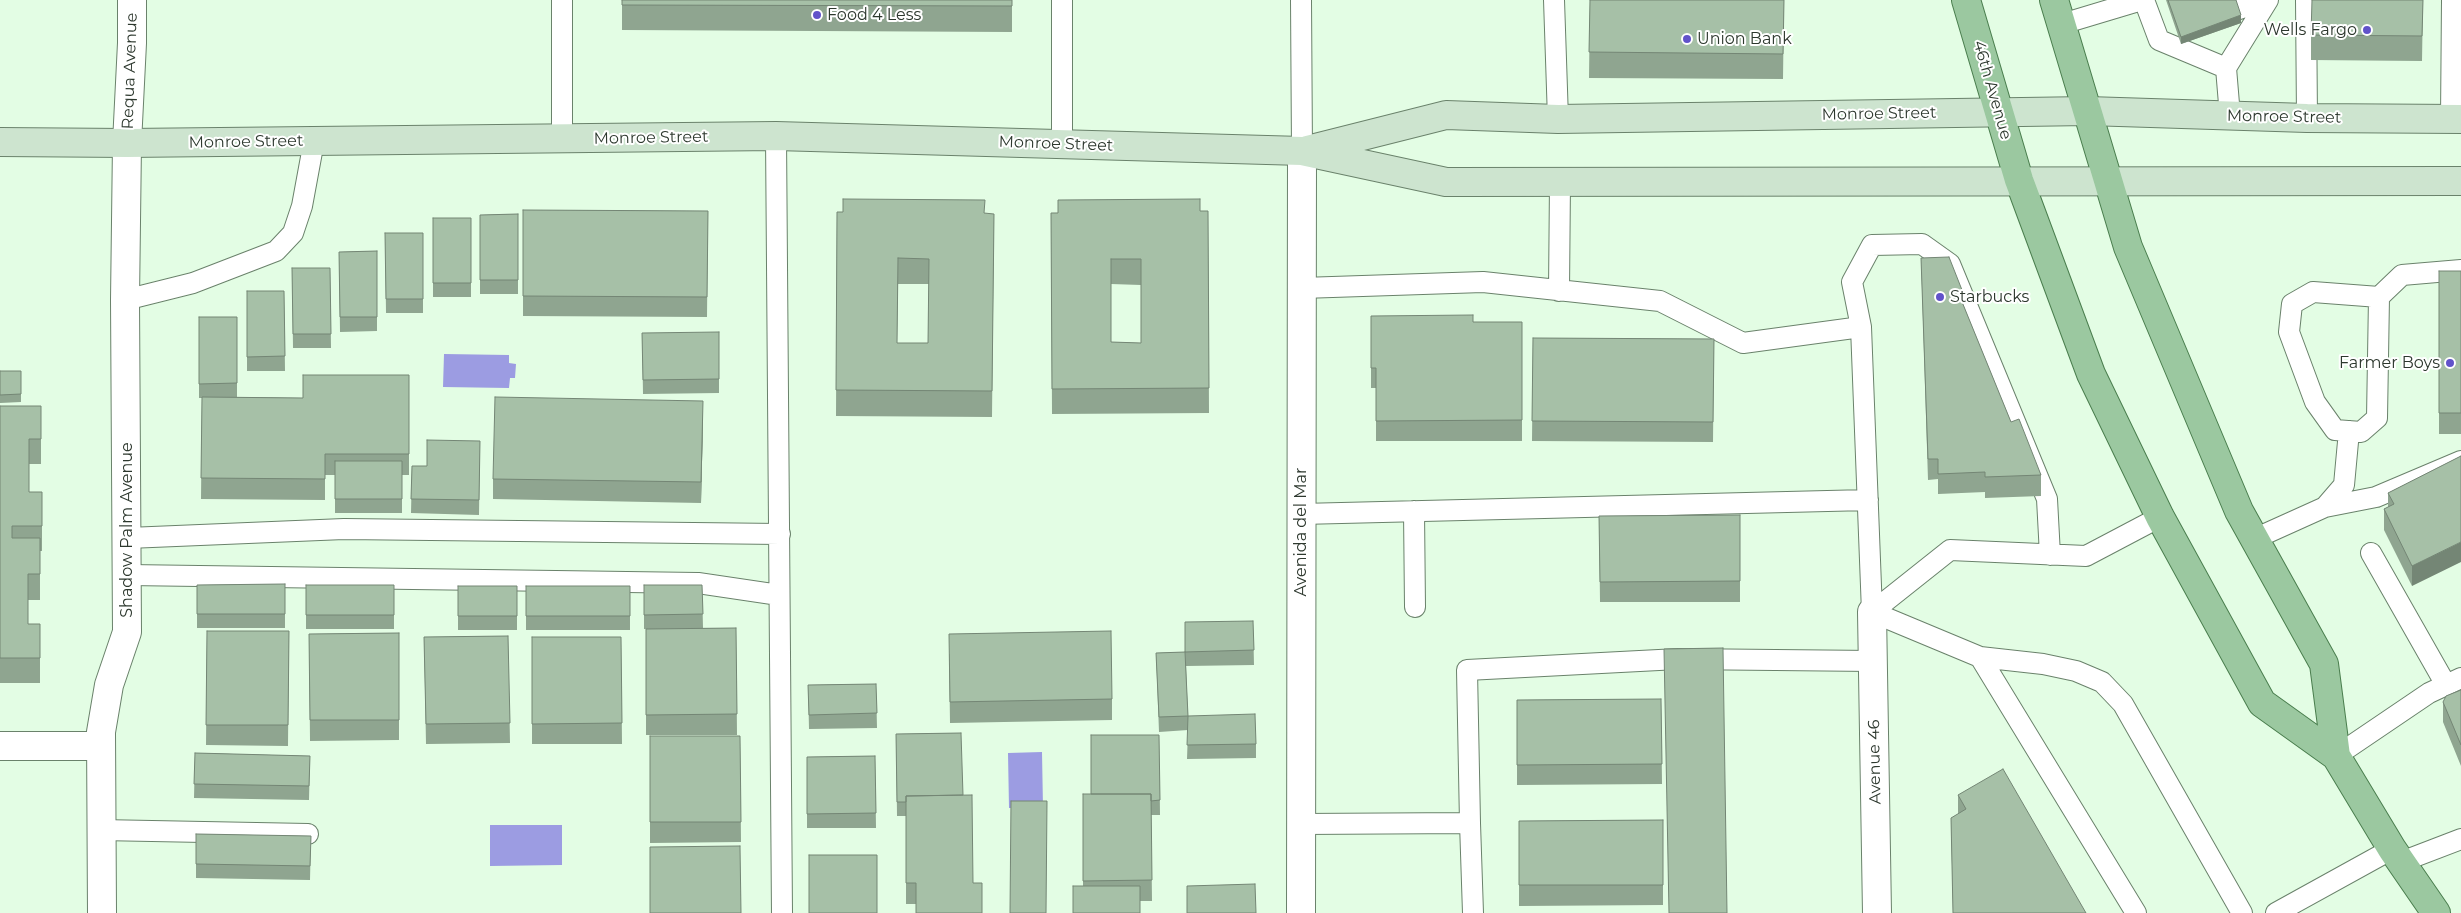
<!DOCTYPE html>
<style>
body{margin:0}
canvas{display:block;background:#e3fde4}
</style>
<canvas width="2461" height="913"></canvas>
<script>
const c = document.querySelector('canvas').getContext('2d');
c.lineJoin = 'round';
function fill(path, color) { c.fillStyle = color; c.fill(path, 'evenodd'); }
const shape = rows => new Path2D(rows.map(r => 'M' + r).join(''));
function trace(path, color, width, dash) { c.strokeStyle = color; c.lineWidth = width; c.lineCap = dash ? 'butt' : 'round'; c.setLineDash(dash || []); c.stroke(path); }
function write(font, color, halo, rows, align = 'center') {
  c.font = font + ' Montserrat,sans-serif'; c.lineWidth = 4; c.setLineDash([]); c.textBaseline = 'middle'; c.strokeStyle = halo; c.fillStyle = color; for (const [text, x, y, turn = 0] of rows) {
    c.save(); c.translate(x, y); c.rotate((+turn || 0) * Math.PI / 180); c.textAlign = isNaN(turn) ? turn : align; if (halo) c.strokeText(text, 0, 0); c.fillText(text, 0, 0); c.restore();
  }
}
const water = shape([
 [444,354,509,355,509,363,516,364,515,378,510,378,509,388,443,387],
 [1042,752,1043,808,1009,808,1008,753],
 [490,825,562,825,562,865,490,866]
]);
const service = shape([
 [562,0,562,138],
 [1062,0,1062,144],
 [1301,0,1302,151],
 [1554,0,1558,119],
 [2144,0,2159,40,2226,68],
 [2306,0,2307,118],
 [2236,10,2265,0],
 [2062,24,2142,0],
 [2230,116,2226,68,2268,0],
 [2451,119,2452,0],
 [776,136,782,913],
 [1302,288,1483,282,1660,301,1743,343,1861,327,1872,612],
 [1559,291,1560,182],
 [2379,297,2313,292,2292,304,2289,332,2315,402,2335,430,2361,432,2377,418,2379,297,2402,275,2461,270],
 [125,300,193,283,276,251,293,233,302,206,314,141],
 [1861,327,1852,282,1872,245,1922,244,1950,264,2047,499,2050,555],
 [2325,507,2376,497,2461,461],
 [1414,511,1415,607],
 [1301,514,1868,500],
 [128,538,344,529,780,534],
 [2254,539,2325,507,2344,485,2349,431],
 [2371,553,2446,685],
 [128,575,698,583,779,595],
 [1872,612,1980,657,2043,664,2076,671,2102,682,2123,704,2242,913],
 [1872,612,1950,550,2086,556,2160,517],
 [1980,657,2136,913],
 [2336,756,2429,693,2461,678],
 [1470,823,1473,913],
 [1301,824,1470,823,1467,670,1678,659,1873,661],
 [100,830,308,834],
 [2401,862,2461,839],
 [2276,913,2392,849]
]);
const minor = shape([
 [1872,612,1877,913],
 [0,746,101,746],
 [102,913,101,732,109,685,127,632,125,300,127,143],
 [1301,913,1302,151]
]);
const tertiary = shape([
 [127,143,132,43,132,0]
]);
const secondary = shape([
 [0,142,127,143,776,136,1302,151,1446,182,2461,181],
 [1307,150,1446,115,1558,119,2088,111,2307,118,2461,119]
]);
const primary = shape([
 [1966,0,2019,180,2091,374,2160,517,2262,703,2336,756],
 [2054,0,2128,247,2239,511,2324,664,2336,756,2392,849,2436,913]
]);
const wall = shape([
 [622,0,1012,0,1012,32,622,30],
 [1590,0,1784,0,1783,79,1589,78],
 [2166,0,2236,0,2241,23,2181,44],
 [2423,0,2422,61,2311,60,2311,35],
 [523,210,708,211,707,317,523,316],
 [1208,211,1209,413,1052,414,1051,213],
 [1111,284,1141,285,1141,343,1111,342],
 [837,212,994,214,992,417,836,416],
 [898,284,929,284,928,343,897,343],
 [518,214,518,294,480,294,480,215],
 [433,218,471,218,471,297,433,297],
 [423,233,423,313,386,313,385,234],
 [377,251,377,331,340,332,339,252],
 [1921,258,1962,302,2011,422,2041,475,2041,496,1985,498,1985,492,1938,494,1938,479,1928,480],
 [292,268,330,268,331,348,293,348],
 [2439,271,2461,271,2461,434,2439,434],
 [247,291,284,291,285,371,247,371],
 [1371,316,1473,322,1522,322,1522,441,1376,441,1376,388,1371,388],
 [199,317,237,317,237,397,303,398,409,375,409,475,402,475,402,513,335,513,335,475,325,475,325,500,201,499,202,398,199,398],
 [642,333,719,379,719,393,643,394],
 [1533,338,1714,339,1713,442,1532,441],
 [0,371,21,371,21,402,0,403],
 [0,406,41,406,41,464,29,464,29,492,42,492,42,551,40,551,40,600,28,600,28,624,40,624,40,683,0,683],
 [703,421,701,503,493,499,493,479],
 [480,441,479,515,411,513,412,466,427,466],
 [2461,456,2412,586,2384,530,2384,509,2388,507,2388,493],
 [1740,515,1740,602,1600,602,1599,516],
 [285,584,285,628,197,628,197,585],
 [306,585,394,585,394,629,306,629],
 [644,585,702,585,703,628,736,628,737,735,646,735,646,629,644,629],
 [458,586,517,586,517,630,458,630],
 [526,586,630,586,630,630,526,630],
 [1253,621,1254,665,1186,666,1188,717,1256,744,1256,758,1187,759,1188,730,1159,732,1156,653,1185,652],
 [207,631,289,631,288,746,206,745],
 [399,633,399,740,310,741,309,634],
 [508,636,510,743,426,744,424,637],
 [532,637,621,637,622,744,532,744],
 [949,654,1112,699,1112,720,950,723],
 [876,684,877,728,809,729,808,685],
 [2461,690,2461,766,2443,722,2443,702],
 [1661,699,1662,784,1517,785,1517,700],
 [961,733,916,904,906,904,906,816,897,816,896,734],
 [1159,735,1160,815,1151,815,1152,901,1140,901,1083,886,1083,794,1091,794],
 [650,736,740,736,741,842,650,843],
 [195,753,310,756,309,800,194,798],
 [875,756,876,828,807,828,807,757],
 [1958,795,2086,913,1953,913,1951,818,1958,814],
 [1663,820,1663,905,1519,906,1519,821],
 [196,834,311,836,310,880,196,878]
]);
const shadedWall = shape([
 [2241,15,2241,23,2181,44,2181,37],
 [1962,290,1962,311,1958,292],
 [703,401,703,421,701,503,701,482],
 [2461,542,2461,562,2412,586,2412,566]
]);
const building = shape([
 [622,0,1012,0,1012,6,622,5,622,0],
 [1590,0,1784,0,1783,54,1589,52,1590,0],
 [2168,0,2236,0,2241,15,2181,37,2168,0],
 [2312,0,2423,0,2422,36,2311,35,2312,0],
 [843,199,985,200,984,213,994,214,992,391,836,390,837,212,843,212,843,199],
 [898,258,929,259,928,343,897,343,898,258],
 [1200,199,1200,211,1208,211,1209,388,1052,389,1051,213,1058,213,1058,200,1200,199],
 [1111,259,1141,259,1141,343,1111,342,1111,259],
 [523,210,708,211,707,297,523,296,523,210],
 [518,214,518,280,480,280,480,215,518,214],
 [433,218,471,218,471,283,433,283,433,218],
 [385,233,423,233,423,299,386,299,385,233],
 [377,251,377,317,340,317,339,252,377,251],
 [1949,257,1962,290,1958,292,2011,422,2019,419,2041,475,1985,477,1985,472,1938,474,1938,459,1928,459,1921,258,1949,257],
 [292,268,330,268,331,334,293,334,292,268],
 [2439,271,2461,271,2461,413,2439,413,2439,271],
 [247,291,284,291,285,356,247,357,247,291],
 [1473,315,1473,322,1522,322,1522,420,1376,421,1376,368,1371,368,1371,316,1473,315],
 [199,317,237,317,237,383,199,384,199,317],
 [719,332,719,379,643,380,642,333,719,332],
 [1533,338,1714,339,1713,422,1532,421,1533,338],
 [0,371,21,371,21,394,0,395,0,371],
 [303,375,409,375,409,454,325,454,325,479,201,478,202,397,303,398,303,375],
 [495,397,703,401,701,482,493,479,495,397],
 [0,406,41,406,41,439,29,439,29,492,42,492,42,526,12,526,12,538,40,538,40,574,28,574,28,624,40,624,40,658,0,658,0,406],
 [427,440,480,441,479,500,411,499,412,466,427,466,427,440],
 [2461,456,2461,542,2412,566,2384,509,2394,504,2388,493,2461,456],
 [335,461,402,461,402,499,335,499,335,461],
 [1740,515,1740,581,1600,582,1599,516,1740,515],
 [285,584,285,614,197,614,197,585,285,584],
 [306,585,394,585,394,615,306,615,306,585],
 [644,585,702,585,703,614,644,615,644,585],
 [458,586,517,586,517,616,458,616,458,586],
 [526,586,630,586,630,616,526,616,526,586],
 [1253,621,1254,650,1185,652,1185,622,1253,621],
 [736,628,737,714,646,715,646,629,736,628],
 [207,631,289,631,288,725,206,725,207,631],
 [1111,631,1112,699,950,702,949,634,1111,631],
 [399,633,399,720,310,720,309,634,399,633],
 [508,636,510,723,426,724,424,637,508,636],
 [532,637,621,637,622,723,532,724,532,637],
 [1723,648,1727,913,1669,913,1664,649,1723,648],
 [1185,652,1188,716,1159,717,1156,653,1185,652],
 [876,684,877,713,809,715,808,685,876,684],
 [2461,690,2461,745,2443,702,2446,696,2461,690],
 [1661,699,1662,764,1517,765,1517,700,1661,699],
 [1255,714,1256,744,1187,745,1188,716,1255,714],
 [961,733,963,795,906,796,906,802,897,802,896,734,961,733],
 [1091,735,1159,735,1160,800,1151,801,1151,794,1091,794,1091,735],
 [650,736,740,736,741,822,650,822,650,736],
 [195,753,310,756,309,786,194,784,195,753],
 [875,756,876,813,807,814,807,757,875,756],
 [2003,769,2086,913,1953,913,1951,818,1966,809,1958,795,2003,769],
 [1083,794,1151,794,1152,880,1083,881,1083,794],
 [972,795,973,883,982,883,982,913,916,913,916,883,906,883,906,796,972,795],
 [1011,801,1047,801,1046,913,1010,913,1011,801],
 [1663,820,1663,885,1519,885,1519,821,1663,820],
 [196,834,311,836,310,866,196,864,196,834],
 [740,846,741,913,650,913,650,847,740,846],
 [809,855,877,855,877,913,809,913,809,855],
 [1255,884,1256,913,1187,913,1187,886,1255,884],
 [1073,886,1140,886,1140,913,1073,913,1073,886]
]);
const markers = [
 [817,15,5,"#6152ca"],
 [2367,30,5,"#6152ca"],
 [1687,39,5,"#6152ca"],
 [1940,297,5,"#6152ca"],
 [2450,363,5,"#6152ca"]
];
const poiNames = [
 ["Food 4 Less",827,15],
 ["Wells Fargo",2357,30,"right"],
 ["Union Bank",1697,39],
 ["Starbucks",1950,297],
 ["Farmer Boys",2440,363,"right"]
];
const streetNames = [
 ["Requa Avenue",130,71,-88],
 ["46th Avenue",1992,90,74],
 ["Monroe Street",1879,114,-1],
 ["Monroe Street",2284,117,1],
 ["Monroe Street",651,138,-1],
 ["Monroe Street",246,142,-1],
 ["Monroe Street",1056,144,2],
 ["Shadow Palm Avenue",127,530,-90],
 ["Avenida del Mar",1301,532,-90],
 ["Avenue 46",1875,762,-91]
];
fill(water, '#9c9ce2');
trace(service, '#6a826b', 22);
trace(minor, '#6a826b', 30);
trace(tertiary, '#6a826b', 30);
trace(secondary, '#6a826b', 30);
trace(primary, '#4a7e4e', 30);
trace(service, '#fff', 20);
trace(minor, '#fff', 28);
trace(tertiary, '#fff', 28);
trace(secondary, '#cde4cf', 28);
trace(primary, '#9bc8a0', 28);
fill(wall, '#8fa590');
fill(shadedWall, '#748675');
fill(building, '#a6c0a7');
trace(building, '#748675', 1);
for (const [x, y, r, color] of markers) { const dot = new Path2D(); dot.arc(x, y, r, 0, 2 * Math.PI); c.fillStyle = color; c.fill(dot); trace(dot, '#fff', 2); }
write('16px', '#2d382e', '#fff', poiNames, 'left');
write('16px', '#2d382e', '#fff', streetNames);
</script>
